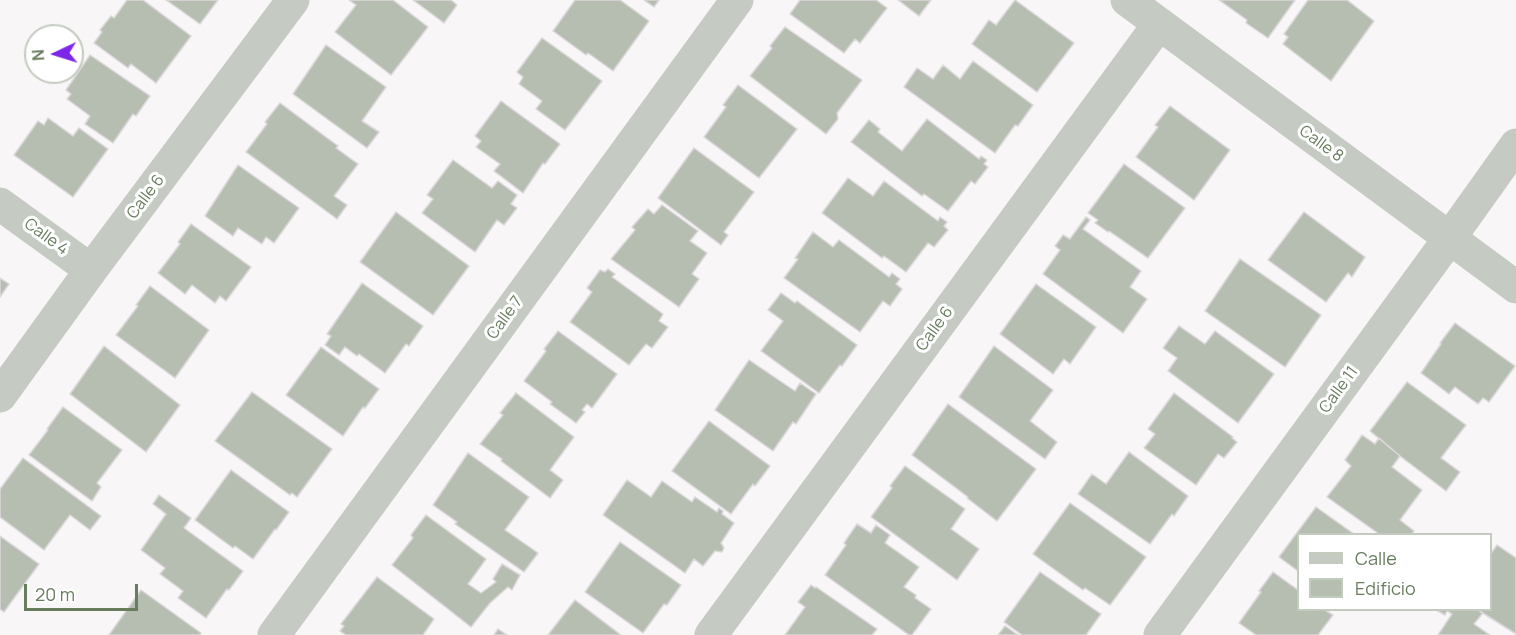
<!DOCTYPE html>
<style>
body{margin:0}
#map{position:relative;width:1516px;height:635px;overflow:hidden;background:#f9f6f8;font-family:Manrope,sans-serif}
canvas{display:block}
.legend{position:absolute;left:1297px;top:533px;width:195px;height:78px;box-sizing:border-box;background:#fff;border:2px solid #c3cbbf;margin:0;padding:8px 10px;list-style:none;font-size:18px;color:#687c5e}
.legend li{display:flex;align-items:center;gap:12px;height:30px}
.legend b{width:30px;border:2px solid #c3cbbf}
.north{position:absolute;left:24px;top:24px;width:60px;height:60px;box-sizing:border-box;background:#fff;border:2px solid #c3cbbf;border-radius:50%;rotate:266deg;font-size:16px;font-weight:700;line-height:24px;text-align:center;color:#687c5e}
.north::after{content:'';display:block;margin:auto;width:21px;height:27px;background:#7d26e9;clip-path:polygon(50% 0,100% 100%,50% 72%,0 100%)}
.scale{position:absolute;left:24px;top:584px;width:114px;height:27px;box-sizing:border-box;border:3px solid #687c5e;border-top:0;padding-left:8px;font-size:18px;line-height:21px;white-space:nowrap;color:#687c5e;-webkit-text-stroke:4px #fff;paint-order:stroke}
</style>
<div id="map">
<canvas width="1516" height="635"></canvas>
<ul class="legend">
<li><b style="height:8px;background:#c5cbc2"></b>Calle</li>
<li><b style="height:16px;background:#b6beb1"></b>Edificio</li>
</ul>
<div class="north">N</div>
<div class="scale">20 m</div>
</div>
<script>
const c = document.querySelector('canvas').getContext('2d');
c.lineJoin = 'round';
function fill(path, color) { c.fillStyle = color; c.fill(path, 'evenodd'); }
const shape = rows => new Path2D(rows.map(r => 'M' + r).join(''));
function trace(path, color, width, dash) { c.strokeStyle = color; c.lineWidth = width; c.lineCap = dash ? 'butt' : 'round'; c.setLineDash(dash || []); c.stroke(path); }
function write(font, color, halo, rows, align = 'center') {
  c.font = font + ' Manrope,sans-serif'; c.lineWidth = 6; c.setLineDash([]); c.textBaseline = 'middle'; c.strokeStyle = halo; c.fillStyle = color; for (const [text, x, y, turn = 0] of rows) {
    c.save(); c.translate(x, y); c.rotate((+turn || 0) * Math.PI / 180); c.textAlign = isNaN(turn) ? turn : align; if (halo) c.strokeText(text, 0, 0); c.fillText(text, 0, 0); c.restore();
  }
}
const building = shape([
 [127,0,143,0,191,36,156,83,131,64,128,68,94,43,102,32,100,30,111,16,114,18,127,0],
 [166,0,218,0,200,24,166,0],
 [349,0,393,0,428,27,391,75,335,32,356,5,349,0],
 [413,0,451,0,457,5,444,23,413,0],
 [575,0,620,0,649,21,613,71,588,53,586,55,553,31,575,0],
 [644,0,659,0,654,7,644,0],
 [800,0,876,0,887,8,860,43,855,39,844,53,790,14,800,0],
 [898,0,931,0,919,16,898,0],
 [1015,0,1074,43,1037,92,972,44,989,20,996,25,1015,0],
 [1219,0,1295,0,1268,38,1246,23,1247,20,1219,0],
 [1308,0,1347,0,1374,21,1331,81,1283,44,1288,37,1284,34,1308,0],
 [785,27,862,80,837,113,838,119,826,134,750,76,772,48,770,46,785,27],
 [542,38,602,81,565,130,536,109,542,101,519,84,523,77,517,72,542,38],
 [326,45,386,87,362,121,379,132,367,148,293,94,326,45],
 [90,55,150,96,136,116,133,114,113,143,85,124,90,116,67,99,71,94,66,90,90,55],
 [973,61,1033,105,1018,126,1015,125,995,153,904,87,917,68,933,79,943,65,960,79,973,61],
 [738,85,797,129,759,178,704,137,726,107,723,105,738,85],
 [501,101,560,144,545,164,543,163,523,193,494,171,500,164,476,147,481,141,475,136,501,101],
 [280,103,338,146,336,148,358,164,334,196,347,205,337,219,246,152,267,124,265,122,280,103],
 [1170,106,1230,150,1194,200,1136,157,1158,127,1155,125,1170,106],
 [48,118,73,136,79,128,108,149,73,197,14,155,38,121,44,125,48,118],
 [927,119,979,159,981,156,987,160,984,164,988,167,975,184,971,181,948,211,924,194,922,196,851,142,869,120,880,129,878,132,902,151,927,119],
 [694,148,754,192,724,232,728,235,721,245,658,198,694,148],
 [453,160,492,188,498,181,517,195,511,204,517,208,504,225,497,220,475,252,422,213,433,199,427,195,453,160],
 [1124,164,1185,208,1148,258,1109,231,1108,232,1095,223,1098,220,1088,213,1124,164],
 [238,165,299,208,274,243,266,237,262,244,238,228,233,236,205,216,238,165],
 [848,178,873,196,884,181,938,221,940,217,947,222,944,226,948,230,934,247,928,243,906,272,884,256,882,258,822,213,848,178],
 [662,205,698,231,690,241,707,253,692,274,699,279,679,307,611,259,635,230,632,227,648,209,654,214,662,205],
 [396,212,469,266,433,315,360,262,396,212],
 [1304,212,1365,257,1352,277,1348,273,1326,302,1268,260,1304,212],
 [1086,217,1090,220,1083,229,1141,271,1130,287,1147,299,1123,333,1043,274,1060,250,1055,246,1063,235,1070,239,1086,217],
 [191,224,251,267,226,301,220,296,215,303,192,285,185,294,158,273,180,244,178,242,191,224],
 [813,232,833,247,839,240,889,277,892,273,900,279,896,284,902,289,890,306,883,301,860,332,784,278,798,259,795,258,813,232],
 [1240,259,1321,315,1285,367,1205,311,1240,259],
 [608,269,615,274,612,277,663,314,659,321,668,327,652,348,646,344,629,365,570,322,592,292,587,288,600,270,605,272,608,269],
 [0,278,9,284,0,297,0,278],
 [362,283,423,326,409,346,406,344,385,373,359,354,357,356,345,347,339,355,325,345,331,336,327,334,362,283],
 [1036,284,1096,327,1070,364,1064,359,1053,374,1000,334,1036,284],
 [150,286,209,330,175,378,116,335,138,306,136,305,150,286],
 [781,293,795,303,797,301,857,345,842,366,840,365,819,393,761,351,783,321,768,310,781,293],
 [1455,323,1515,366,1489,402,1483,398,1478,404,1455,387,1449,394,1421,373,1441,344,1440,343,1455,323],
 [1179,326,1205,344,1215,331,1274,374,1238,423,1168,371,1177,358,1163,348,1179,326],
 [558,331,617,374,592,408,587,404,582,410,585,412,576,423,550,404,552,402,524,381,546,351,544,349,558,331],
 [104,346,180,405,146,452,70,394,104,346],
 [994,346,1053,390,1030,421,1057,442,1045,459,959,397,994,346],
 [321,347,379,389,365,408,363,407,343,436,286,395,321,347],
 [749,360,795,391,800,383,816,394,796,424,793,422,773,451,715,410,749,360],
 [1407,382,1466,425,1441,458,1460,472,1446,491,1400,456,1370,431,1407,382],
 [252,392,332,449,297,497,292,493,290,495,215,441,252,392],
 [516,393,574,437,550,470,563,480,550,498,501,461,502,459,480,444,503,415,500,413,516,393],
 [1174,393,1233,437,1232,438,1237,442,1224,458,1218,454,1196,485,1144,448,1155,434,1148,429,1174,393],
 [948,404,1036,469,997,521,967,498,968,497,912,455,948,404],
 [63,407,122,450,97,483,101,487,92,501,29,455,48,430,47,429,63,407],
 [709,421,770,466,755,486,753,484,731,514,672,471,709,421],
 [1362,435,1375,444,1379,438,1400,456,1392,467,1422,490,1400,520,1414,531,1412,534,1379,534,1327,497,1351,466,1345,460,1362,435],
 [1129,452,1188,496,1174,516,1172,514,1150,544,1078,494,1092,474,1106,484,1129,452],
 [468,453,529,497,505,530,538,553,524,572,455,524,457,522,433,505,468,453],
 [23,458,101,516,90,530,70,515,44,550,0,517,0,489,23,458],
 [905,466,965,509,951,529,979,549,957,580,871,517,892,488,890,486,905,466],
 [231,470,289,512,276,530,275,529,253,559,235,546,233,548,195,520,231,470],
 [627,480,651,497,662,481,692,502,695,497,717,512,719,508,723,511,722,514,734,523,721,543,724,548,722,552,715,551,703,566,694,559,685,573,603,515,627,480],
 [159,495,191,518,184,528,243,571,229,590,227,589,206,618,178,598,183,591,160,574,165,568,141,550,166,514,153,504,159,495],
 [1070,503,1146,557,1110,605,1085,588,1083,590,1033,554,1070,503],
 [1316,507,1354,534,1298,534,1298,571,1279,557,1316,507],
 [426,515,486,559,468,584,481,593,496,582,493,579,502,564,520,575,512,590,508,587,490,603,471,627,392,565,413,538,411,535,426,515],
 [857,524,871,533,876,525,890,535,885,543,919,567,904,587,916,595,915,598,931,609,912,635,909,635,825,575,846,545,844,543,857,524],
 [0,536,39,564,4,612,0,609,0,536],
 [620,542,681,585,667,605,664,604,643,633,585,592,620,542],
 [1497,545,1516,558,1516,634,1478,610,1490,610,1490,555,1497,545],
 [1040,572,1101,614,1086,635,1022,635,1004,622,1040,572],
 [1273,572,1298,590,1298,610,1325,610,1333,615,1318,635,1256,635,1239,623,1261,592,1259,591,1273,572],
 [377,577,434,619,423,635,346,635,340,631,344,626,341,624,377,577],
 [811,585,815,588,816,587,877,629,872,635,785,635,805,607,798,602,811,585],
 [141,590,201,633,200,635,109,635,141,590],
 [575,600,621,635,548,635,575,600],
 [1436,610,1478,610,1483,613,1474,624,1490,635,1438,635,1452,614,1447,611,1445,615,1436,610],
 [1005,626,1018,635,998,635,1005,626],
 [498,629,507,635,494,635,498,629]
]);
const minor = shape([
 [1127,0,1516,287],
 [0,204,91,270],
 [0,396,91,270,293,0],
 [274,635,737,0],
 [711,635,1159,24],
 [1160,635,1449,239,1516,145]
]);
const streetNames = [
 ["Calle 8",1321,144,36],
 ["Calle 6",146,197,-53],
 ["Calle 4",46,237,36],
 ["Calle 7",505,318,-54],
 ["Calle 6",935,329,-54],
 ["Calle 11",1339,390,-54]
];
fill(building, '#b6beb1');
trace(building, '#dbd8da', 1.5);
trace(minor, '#c5cbc2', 33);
write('16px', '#687c5e', '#fff', streetNames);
</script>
